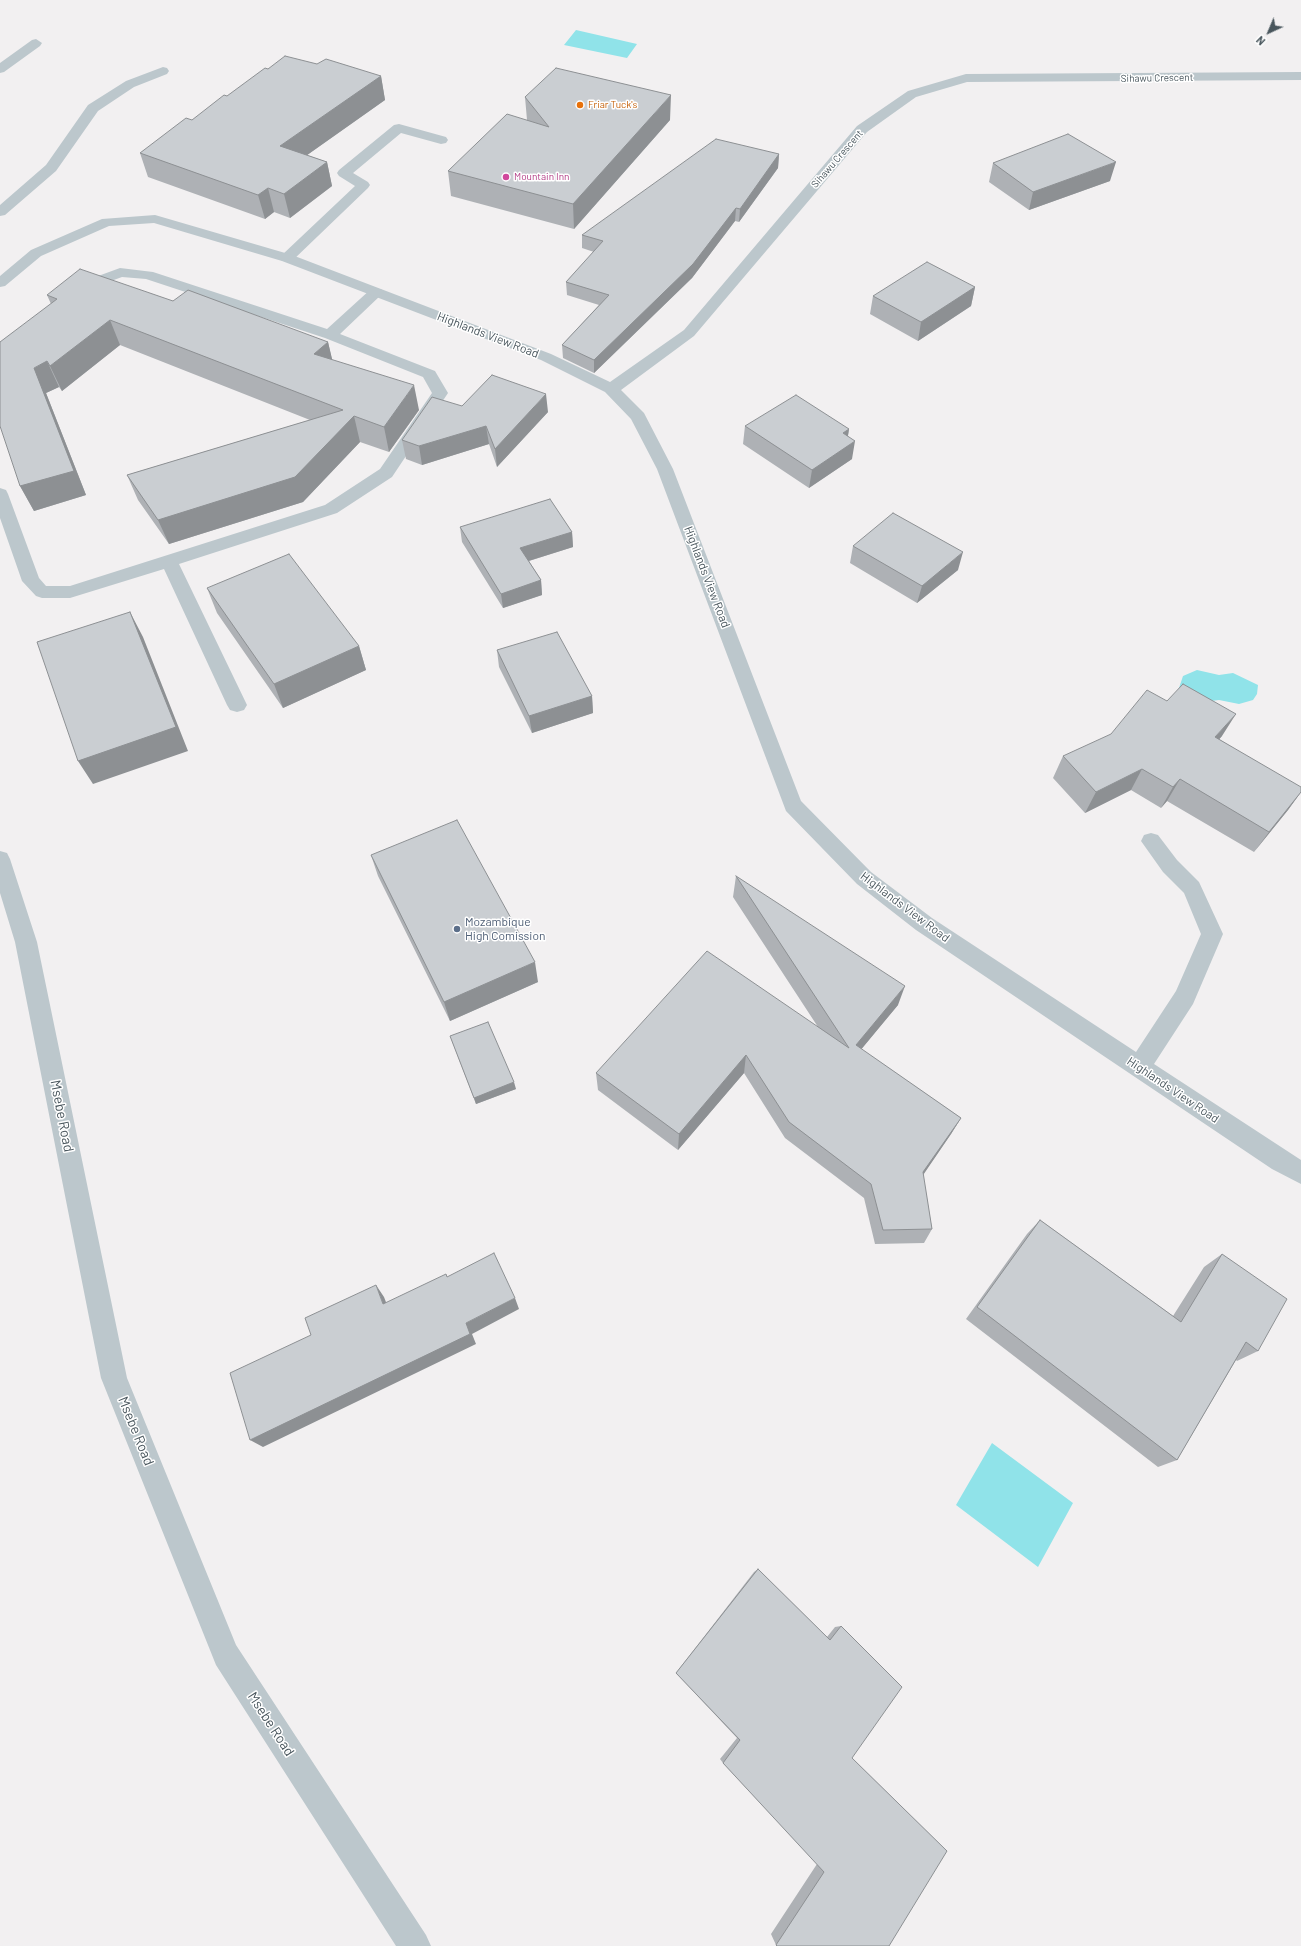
<!DOCTYPE html>
<style>
body{margin:0}
#map{position:relative;width:1301px;height:1946px;overflow:hidden;background:#f2f0f1;font-family:Barlow,sans-serif}
canvas{display:block}
.north{position:absolute;left:1249px;top:12px;width:40px;height:40px;-webkit-text-stroke:3px #fff;paint-order:stroke;rotate:224deg;font-size:11px;font-weight:700;line-height:16px;text-align:center;color:#49565d}
.north::after{content:'';display:block;margin:auto;width:14px;height:18px;background:#49565d;clip-path:polygon(50% 0,100% 100%,50% 72%,0 100%)}
</style>
<div id="map">
<canvas width="1301" height="1946"></canvas>
<div class="north">N</div>
</div>
<script>
const c = document.querySelector('canvas').getContext('2d');
c.lineJoin = 'round';
function fill(path, color) { c.fillStyle = color; c.fill(path, 'evenodd'); }
const shape = rows => new Path2D(rows.map(r => 'M' + r).join(''));
function trace(path, color, width, dash) { c.strokeStyle = color; c.lineWidth = width; c.lineCap = dash ? 'butt' : 'round'; c.setLineDash(dash || []); c.stroke(path); }
function write(font, color, halo, rows, align = 'center') {
  c.font = font + ' Barlow,sans-serif'; c.lineWidth = 3; c.setLineDash([]); c.textBaseline = 'middle'; c.strokeStyle = halo; c.fillStyle = color; for (const [text, x, y, turn = 0] of rows) {
    c.save(); c.translate(x, y); c.rotate((+turn || 0) * Math.PI / 180); c.textAlign = isNaN(turn) ? turn : align; if (halo) c.strokeText(text, 0, 0); c.fillText(text, 0, 0); c.restore();
  }
}
const water = shape([
 [576,30,637,44,627,58,564,45],
 [1197,670,1219,675,1233,673,1258,685,1257,694,1253,700,1239,704,1219,700,1203,702,1175,700,1183,676],
 [992,1443,1073,1503,1038,1567,956,1505]
]);
const lane = shape([
 [399,124,446,137,448,140,446,143,441,144,401,133,353,173,368,182,370,185,368,188,292,261,282,261,280,258,282,255,355,186,339,176,337,173,339,170,394,125,399,124],
 [120,268,153,272,327,329,371,289,381,289,383,292,381,295,340,334,435,371,448,393,392,477,337,513,179,564,247,705,244,710,237,712,230,710,227,705,164,569,70,598,42,598,36,596,22,581,0,518,0,488,6,490,8,494,39,578,46,586,70,586,325,505,380,469,432,393,423,377,325,338,146,279,122,277,100,285,85,297,75,297,73,294,90,279,120,268]
]);
const street = shape([
 [36,39,42,43,40,46,4,72,0,73,0,63,32,40,36,39],
 [163,67,167,68,169,71,167,74,134,87,98,111,56,171,5,215,0,216,0,205,46,165,88,105,126,81,163,67],
 [1301,72,1301,80,967,82,916,97,867,132,694,336,621,390,644,413,673,469,801,801,871,872,932,918,1136,1052,1176,991,1201,934,1184,893,1163,872,1141,841,1144,835,1151,833,1158,835,1177,860,1199,882,1223,934,1193,1004,1154,1064,1301,1160,1301,1184,1272,1169,916,930,857,884,786,811,657,469,631,419,605,392,541,360,282,261,154,223,109,226,41,256,5,286,0,287,0,276,31,250,102,219,155,215,292,255,551,354,610,382,684,330,857,126,908,91,966,74,1301,72],
 [0,851,7,853,10,859,37,942,127,1378,236,1645,426,1935,431,1946,396,1946,216,1665,101,1378,15,942,0,893,0,851]
]);
const wall = shape([
 [317,64,381,76,385,100,307,155,327,162,332,186,290,218,274,212,265,219,148,177,140,153,192,120,268,69],
 [525,97,670,120,574,229,451,196,448,171,527,120],
 [779,154,778,168,739,222,735,221,692,278,594,373,563,358,562,345,599,305,567,295,566,282,594,252,582,248,582,235],
 [993,163,1110,181,1029,210,989,182],
 [975,287,971,306,918,341,870,314,873,296],
 [47,295,173,301,328,342,332,360,419,410,389,452,360,442,303,502,169,544,138,500,127,475,310,420,120,345,62,391,59,387,46,393,86,495,34,511,20,486,51,304],
 [462,406,548,412,497,467,489,444,422,465,406,459,402,440],
 [745,426,849,429,848,436,852,459,809,488,743,444],
 [460,527,572,532,573,547,529,561,541,580,542,595,503,608,462,542],
 [853,546,958,570,917,603,850,563],
 [207,588,359,646,366,670,283,708,217,613],
 [497,650,592,696,593,713,532,733,499,667],
 [1222,736,1219,739,1301,792,1288,810,1254,852,1167,801,1161,808,1131,790,1085,813,1053,778,1063,756],
 [371,855,538,982,450,1021,378,876],
 [736,876,898,1005,861,1049,961,1118,951,1134,923,1174,932,1229,924,1243,875,1244,864,1198,785,1138,744,1073,678,1150,598,1090,596,1073,818,1027,733,897],
 [450,1036,516,1089,476,1104],
 [1040,1220,1173,1316,1204,1267,1222,1254,1258,1351,1237,1361,1236,1360,1177,1460,1158,1467,966,1319,1027,1234],
 [758,1569,827,1637,835,1627,841,1626,852,1758,947,1851,776,1945,771,1934,817,1864,723,1763,720,1759,737,1738,676,1673,754,1572]
]);
const shadedWall = shape([
 [381,76,385,100,286,170,280,146],
 [671,95,670,120,574,229,573,204],
 [779,154,778,168,739,222,740,209],
 [327,162,332,186,290,218,284,194],
 [1116,162,1110,181,1029,210,1033,192],
 [268,188,274,212,265,219,258,195],
 [736,208,735,221,692,278,594,373,594,360],
 [975,287,971,306,918,341,921,322],
 [110,320,120,345,62,391,50,366],
 [328,342,334,367,314,354],
 [47,361,59,387,46,393,86,495,34,511,20,486,34,368],
 [414,385,419,410,389,452,384,427],
 [546,394,548,412,497,467,495,449],
 [354,416,360,442,303,502,169,544,158,520],
 [486,426,489,444,422,465,419,446],
 [849,429,846,447,843,433],
 [855,441,852,459,809,488,812,470],
 [572,532,573,547,522,563,520,548],
 [963,552,958,570,917,603,922,586],
 [541,580,542,595,503,608,501,594],
 [130,612,143,637,188,751,93,784,78,761],
 [359,646,366,670,283,708,274,684],
 [592,696,593,713,532,733,529,716],
 [1236,714,1222,736,1202,759,1215,737],
 [1142,769,1131,790,1085,813,1096,792],
 [1180,779,1167,801,1161,808,1173,787],
 [1301,792,1288,810,1254,852,1269,832],
 [535,962,538,982,450,1021,444,1002],
 [905,986,898,1005,850,1063,856,1045],
 [746,1055,744,1073,678,1150,679,1134],
 [514,1082,516,1089,476,1104,474,1098],
 [961,1118,951,1134,915,1187,923,1172],
 [376,1285,384,1297,391,1315,383,1304],
 [515,1298,519,1309,472,1334,476,1344,263,1447,250,1440,466,1323]
]);
const building = shape([
 [285,56,317,64,326,59,381,76,280,146,327,162,284,194,268,188,258,195,140,153,186,118,192,120,224,95,227,96,265,68,268,69,285,56],
 [556,68,671,95,573,204,448,171,507,114,549,127,525,97,556,68],
 [1068,134,1116,162,1033,192,993,163,1068,134],
 [716,139,779,154,740,209,736,208,693,264,594,360,562,345,609,295,566,282,603,241,582,235,716,139],
 [927,262,975,287,921,322,873,296,927,262],
 [80,269,173,301,188,290,328,342,314,354,414,385,384,427,354,416,295,477,158,520,127,475,343,410,110,320,50,366,47,361,34,368,74,471,20,486,0,426,0,342,57,299,47,295,80,269],
 [492,375,546,394,495,449,486,426,419,446,402,440,432,397,462,406,492,375],
 [796,395,849,429,843,433,855,441,812,470,745,426,796,395],
 [550,499,572,532,520,548,541,580,501,594,460,527,550,499],
 [893,513,963,552,922,586,853,546,893,513],
 [289,554,359,646,274,684,207,588,289,554],
 [130,612,176,727,78,761,37,642,130,612],
 [557,632,592,696,529,716,497,650,557,632],
 [1183,684,1236,714,1215,737,1301,787,1301,792,1269,832,1180,779,1173,787,1142,769,1096,792,1063,756,1111,734,1147,690,1167,701,1183,684],
 [457,820,535,962,444,1002,371,855,457,820],
 [736,876,905,986,856,1045,961,1118,923,1172,932,1229,883,1230,871,1184,789,1122,746,1055,679,1134,596,1073,707,951,849,1048,736,876],
 [488,1022,514,1082,474,1098,450,1036,488,1022],
 [1040,1220,1181,1322,1222,1254,1287,1299,1258,1351,1246,1342,1177,1460,977,1307,1040,1220],
 [494,1253,515,1298,466,1323,470,1334,250,1440,230,1373,311,1335,305,1318,376,1285,383,1304,446,1274,447,1277,494,1253],
 [758,1569,830,1640,841,1626,902,1687,852,1758,947,1851,889,1946,777,1946,776,1945,824,1872,723,1763,740,1740,676,1673,758,1569]
]);
const markers = [
 [580,105,4,"#e8710a"],
 [506,177,4,"#d1479c"],
 [457,929,4,"#5c6f8a"]
];
const farStreetnames = [
 ["Sihawu Crescent",1157,78,-1],
 ["Sihawu Crescent",837,159,-49]
];
const farFoodnames = [
 ["Friar Tuck's",588,105]
];
const farHotelnames = [
 ["Mountain Inn",514,177]
];
const streetNames = [
 ["Highlands View Road",488,335,21],
 ["Highlands View Road",707,577,69],
 ["Highlands View Road",905,907,37],
 ["Highlands View Road",1173,1090,34]
];
const serviceNames = [
 ["Mozambique",465,922],
 ["High Comission",465,936]
];
const nearStreetnames = [
 ["Msebe Road",62,1116,79],
 ["Msebe Road",136,1431,68],
 ["Msebe Road",271,1724,57]
];
fill(water, '#90e3e9');
fill(lane, '#bcc7cc');
fill(street, '#bcc7cc');
fill(wall, '#aeb1b5');
fill(shadedWall, '#8d9093');
fill(building, '#caced2');
trace(building, '#8d9093', 1);
for (const [x, y, r, color] of markers) { const dot = new Path2D(); dot.arc(x, y, r, 0, 2 * Math.PI); c.fillStyle = color; c.fill(dot); trace(dot, '#fff', 1.5); }
write('10px', '#49565d', '#fff', farStreetnames);
write('10px', '#c56008', '#fff', farFoodnames, 'left');
write('10px', '#b23c85', '#fff', farHotelnames, 'left');
write('12px', '#49565d', '#fff', streetNames);
write('12px', '#4e5e75', '#fff', serviceNames, 'left');
write('14px', '#49565d', '#fff', nearStreetnames);
</script>
